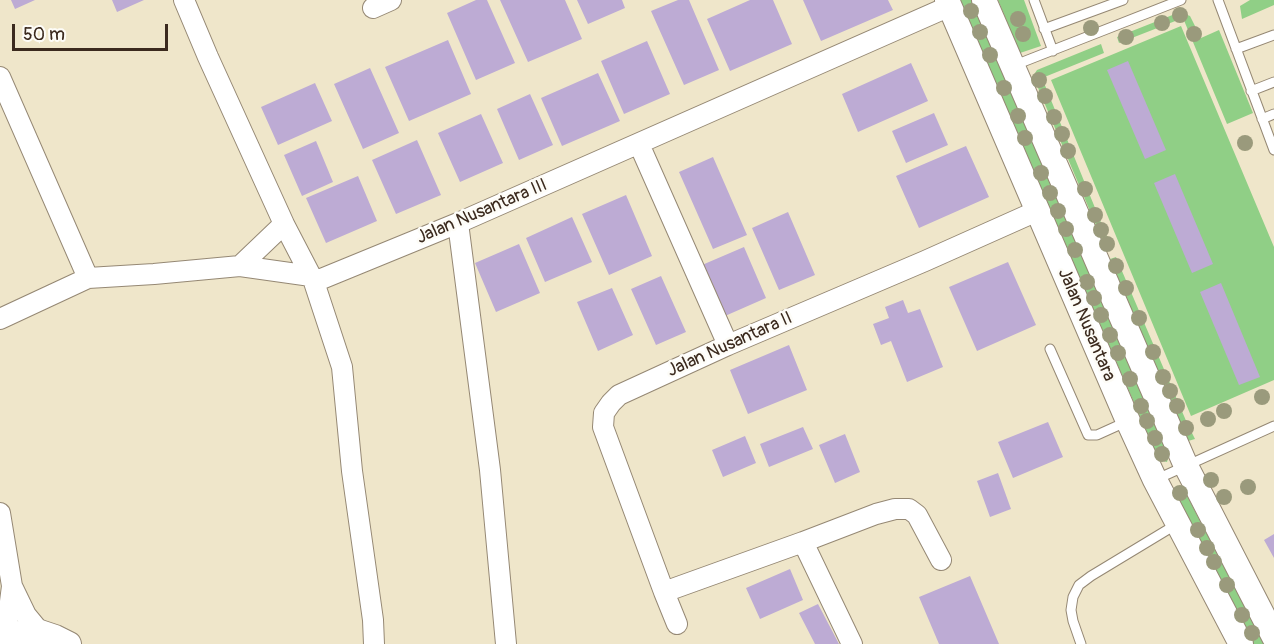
<!DOCTYPE html>
<style>
body{margin:0}
#map{position:relative;width:1274px;height:644px;overflow:hidden;background:#efe6ca;font-family:Pangolin,sans-serif}
canvas{display:block}
.scale{position:absolute;left:12px;top:24px;width:156px;height:27px;box-sizing:border-box;border:3px solid #3b2a1e;border-top:0;padding-left:8px;font-size:18px;line-height:21px;white-space:nowrap;color:#3b2a1e;-webkit-text-stroke:4px #fdfcf7;paint-order:stroke}
</style>
<div id="map">
<canvas width="1274" height="644"></canvas>
<div class="scale">50 m</div>
</div>
<script>
const c = document.querySelector('canvas').getContext('2d');
c.lineJoin = 'round';
function fill(path, color) { c.fillStyle = color; c.fill(path, 'evenodd'); }
const shape = rows => new Path2D(rows.map(r => 'M' + r).join(''));
function trace(path, color, width, dash) { c.strokeStyle = color; c.lineWidth = width; c.lineCap = dash ? 'butt' : 'round'; c.setLineDash(dash || []); c.stroke(path); }
function write(font, color, halo, rows, align = 'center') {
  c.font = font + ' Pangolin,sans-serif'; c.lineWidth = 5; c.setLineDash([]); c.textBaseline = 'middle'; c.strokeStyle = halo; c.fillStyle = color; for (const [text, x, y, turn = 0] of rows) {
    c.save(); c.translate(x, y); c.rotate((+turn || 0) * Math.PI / 180); c.textAlign = isNaN(turn) ? turn : align; if (halo) c.strokeText(text, 0, 0); c.fillText(text, 0, 0); c.restore();
  }
}
const green = shape([
 [959,0,972,0,1169,455,1167,462,1159,460],
 [998,0,1024,0,1041,46,1020,53],
 [1250,0,1274,0,1274,5,1242,19,1240,6],
 [1180,12,1190,16,1201,38,1219,30,1253,113,1227,124,1183,18,1119,43,1117,37],
 [1181,26,1274,247,1274,380,1191,416,1051,80],
 [1101,44,1104,53,1042,78,1111,247,1106,249,1033,76,1037,70],
 [1116,257,1187,423,1195,439,1188,441,1110,259],
 [1176,486,1183,488,1264,644,1253,644,1174,490]
]);
const building = shape([
 [11,0,35,0,15,9],
 [112,0,144,0,117,12],
 [476,0,487,0,515,63,476,80,447,13],
 [500,0,565,0,582,39,528,62],
 [577,0,622,0,625,8,588,24],
 [678,0,689,0,719,70,684,85,651,11],
 [750,0,773,0,792,44,730,71,707,19],
 [803,0,888,0,893,10,821,41],
 [448,40,471,94,409,121,385,67],
 [647,41,670,94,624,114,601,61],
 [1128,61,1166,150,1145,159,1107,70],
 [911,63,928,101,858,132,842,94],
 [370,68,399,133,363,149,334,84],
 [598,73,620,121,562,146,541,98],
 [315,83,332,121,278,145,261,107],
 [530,94,553,145,519,160,497,109],
 [934,113,948,145,906,163,892,131],
 [481,114,503,163,460,182,438,133],
 [417,140,441,195,396,214,372,160],
 [316,141,333,182,302,196,284,155],
 [966,146,989,197,919,228,896,176],
 [713,157,747,235,713,249,679,172],
 [1175,174,1213,264,1192,273,1154,183],
 [358,176,377,221,326,243,306,198],
 [626,195,652,256,609,275,582,214],
 [788,212,815,275,779,290,752,228],
 [572,217,592,262,545,282,526,238],
 [519,244,540,293,496,312,475,263],
 [744,247,766,298,725,316,702,265],
 [1008,262,1036,325,977,351,949,287],
 [661,276,686,332,656,345,631,289],
 [1221,283,1260,377,1239,385,1200,292],
 [612,288,633,335,598,351,577,302],
 [903,300,908,313,920,309,943,367,907,382,891,341,881,345,873,324,889,318,885,307],
 [789,345,807,390,748,414,730,370],
 [1048,422,1063,457,1013,478,998,442],
 [803,427,813,449,769,467,760,444],
 [845,434,860,472,835,483,819,445],
 [745,436,756,463,723,477,712,450],
 [998,473,1011,509,990,517,977,481],
 [1274,534,1274,558,1264,540],
 [790,569,803,600,760,619,746,588],
 [970,576,999,644,939,644,919,597],
 [818,604,839,644,815,644,799,613]
]);
const service = shape([
 [1034,0,1053,51],
 [1218,0,1274,150],
 [1044,29,1123,0],
 [1236,49,1274,35],
 [1015,65,1181,0],
 [1251,91,1274,82],
 [1262,119,1274,114],
 [1050,349,1088,435,1097,435,1128,421],
 [1157,479,1274,426],
 [1081,644,1073,621,1071,610,1073,597,1079,585,1091,576,1177,524]
]);
const minor = shape([
 [184,0,208,57,284,224,311,276],
 [373,8,391,0],
 [0,77,88,278],
 [639,144,728,345],
 [458,223,490,470,506,644],
 [240,266,284,224],
 [314,282,342,367,352,471,373,620,374,644],
 [0,319,88,278,154,274,240,266,311,276,314,282,458,223,950,6],
 [0,513,12,586,26,615,40,632],
 [803,542,876,514,895,509,909,509,917,515,941,560],
 [664,592,603,427,604,413,611,403,619,395,728,345,925,261,1037,211],
 [677,624,664,592,803,542,852,644],
 [6,633,12,586]
]);
const tertiary = shape([
 [947,0,1128,421,1155,480,1241,644],
 [984,0,1186,466,1274,637],
 [0,634,40,632,55,637,69,644]
]);
const trees = [
 [971,11],
 [1180,15],
 [1018,19],
 [1162,23],
 [1091,28],
 [980,32],
 [1023,34],
 [1194,34],
 [1126,37],
 [990,55],
 [1039,80],
 [1004,88],
 [1045,96],
 [1018,116],
 [1054,117],
 [1062,134],
 [1025,138],
 [1245,143],
 [1068,151],
 [1041,173],
 [1085,189],
 [1050,193],
 [1058,211],
 [1095,215],
 [1066,229],
 [1101,230],
 [1107,244],
 [1075,250],
 [1116,266],
 [1087,282],
 [1126,288],
 [1094,298],
 [1101,315],
 [1139,318],
 [1110,335],
 [1153,352],
 [1118,353],
 [1163,377],
 [1130,379],
 [1170,391],
 [1262,397],
 [1141,406],
 [1177,406],
 [1224,411],
 [1208,419],
 [1147,421],
 [1186,428],
 [1155,438],
 [1162,454],
 [1211,480],
 [1248,487],
 [1180,493],
 [1224,497],
 [1198,530],
 [1207,548],
 [1214,562],
 [1227,585],
 [1242,615],
 [1252,633]
];
const streetNames = [
 ["Jalan Nusantara III",482,212,-23],
 ["Jalan Nusantara",1086,325,67],
 ["Jalan Nusantara II",730,345,-24]
];
fill(green, '#90cf86');
fill(building, '#bdabd4');
trace(service, '#958874', 11);
trace(minor, '#958874', 22);
trace(tertiary, '#958874', 26);
trace(service, '#fff', 9);
trace(minor, '#fff', 20);
trace(tertiary, '#fff', 24);
c.fillStyle = '#9a9a7c';
for (const [x, y] of trees) { c.beginPath(); c.arc(x, y, 8, 0, 2 * Math.PI); c.fill(); }
write('18px', '#3b2a1e', '#fdfcf7', streetNames);
</script>
